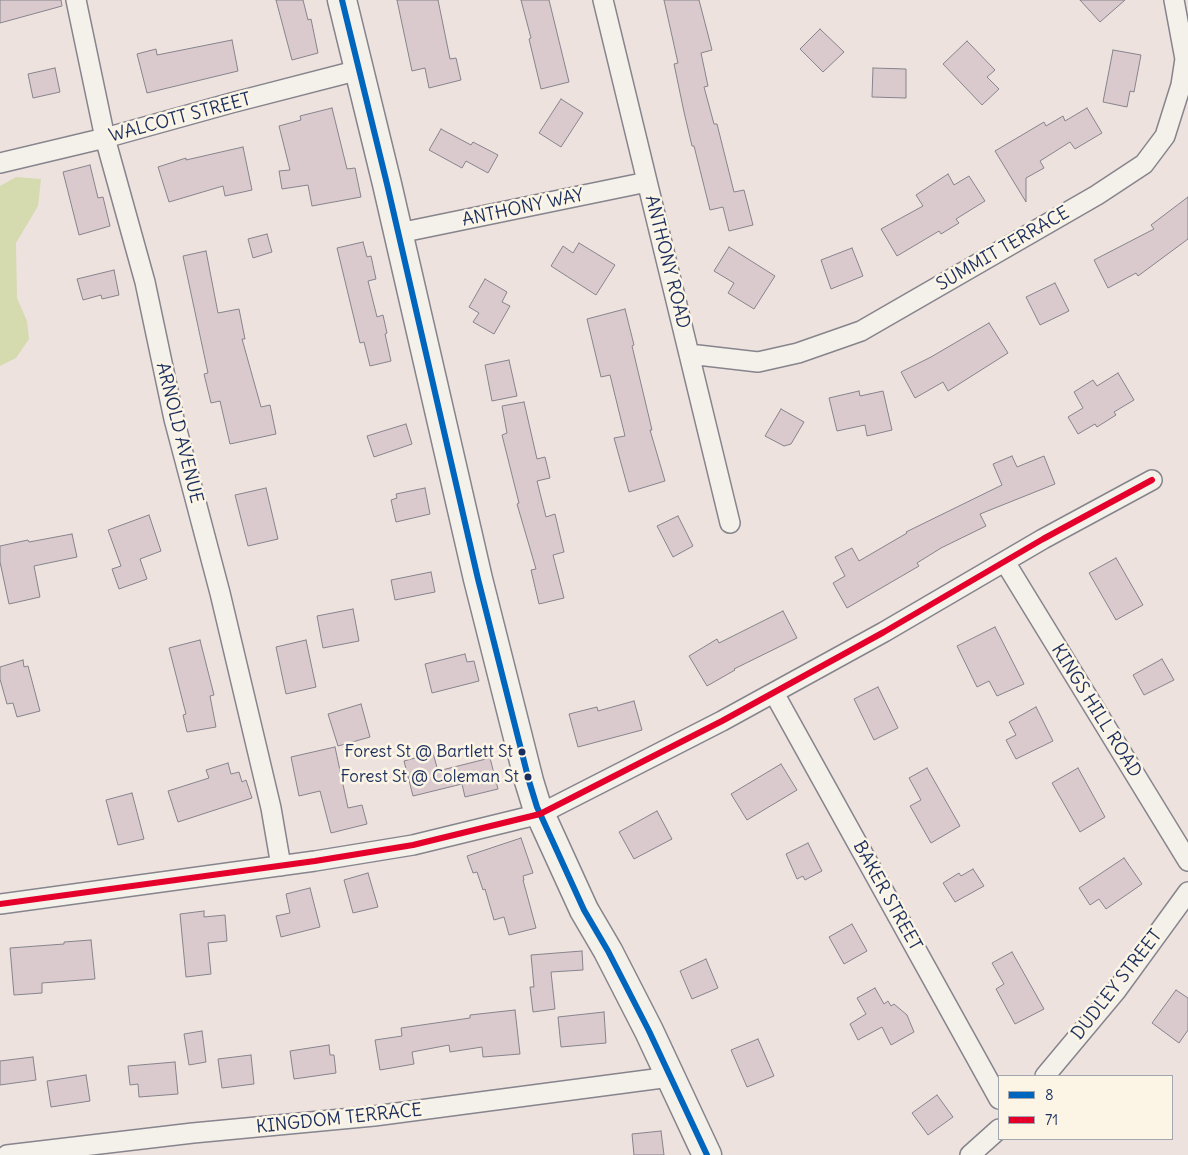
<!DOCTYPE html>
<style>
body{margin:0}
#map{position:relative;width:1188px;height:1155px;overflow:hidden;background:#eee2df;font-family:Delius,sans-serif}
canvas{display:block}
.legend{position:absolute;left:998px;top:1075px;width:175px;height:65px;box-sizing:border-box;background:#fcf5e5;border:1px solid #a2a6af;margin:0;padding:6px 9px;list-style:none;font-size:15px;color:#1b2f5e}
.legend li{display:flex;align-items:center;gap:10px;height:25px}
.legend b{width:25px;border:1px solid #a2a6af}
</style>
<div id="map">
<canvas width="1188" height="1155"></canvas>
<ul class="legend">
<li><b style="height:6px;background:#0065bd"></b>8</li>
<li><b style="height:6px;background:#e4002b"></b>71</li>
</ul>
</div>
<script>
const c = document.querySelector('canvas').getContext('2d');
c.lineJoin = 'round';
function fill(path, color) { c.fillStyle = color; c.fill(path, 'evenodd'); }
const shape = rows => new Path2D(rows.map(r => 'M' + r).join(''));
function trace(path, color, width, dash) { c.strokeStyle = color; c.lineWidth = width; c.lineCap = dash ? 'butt' : 'round'; c.setLineDash(dash || []); c.stroke(path); }
function write(font, color, halo, rows, align = 'center') {
  c.font = font + ' Delius,sans-serif'; c.lineWidth = 5; c.setLineDash([]); c.textBaseline = 'middle'; c.strokeStyle = halo; c.fillStyle = color; for (const [text, x, y, turn = 0] of rows) {
    c.save(); c.translate(x, y); c.rotate((+turn || 0) * Math.PI / 180); c.textAlign = isNaN(turn) ? turn : align; if (halo) c.strokeText(text, 0, 0); c.fillText(text, 0, 0); c.restore();
  }
}
const green = shape([
 [16,177,41,179,38,206,16,243,17,298,27,321,29,339,16,358,0,366,0,186]
]);
const building = shape([
 [0,0,61,0,62,6,0,23,0,0],
 [276,0,303,0,308,20,311,19,318,53,292,60,276,0],
 [397,0,438,0,450,59,456,58,461,80,429,88,425,68,412,71,397,0],
 [521,0,549,0,569,82,541,89,529,39,531,38,521,0],
 [664,0,699,0,712,50,701,53,708,86,704,87,714,124,717,124,734,192,744,190,753,225,729,231,723,207,710,210,694,146,692,146,684,112,674,64,678,63,664,0],
 [1080,0,1125,0,1100,22,1080,0],
 [820,29,844,52,823,72,800,49,820,29],
 [232,40,238,71,147,93,137,54,156,49,157,55,232,40],
 [967,41,995,70,987,77,999,89,982,105,943,64,967,41],
 [1113,50,1141,55,1134,92,1130,91,1127,107,1103,102,1113,50],
 [55,68,60,92,33,98,28,74,55,68],
 [873,68,906,69,906,98,872,97,873,68],
 [561,99,583,113,561,147,539,133,561,99],
 [332,108,347,169,355,168,361,197,312,206,308,185,282,189,279,171,290,170,279,126,301,120,300,116,332,108],
 [1087,108,1102,133,1075,149,1070,142,1040,161,1044,168,1026,178,1026,202,995,151,1044,122,1046,126,1063,116,1065,121,1087,108],
 [441,129,471,145,473,142,498,155,488,173,466,161,462,168,429,150,441,129],
 [243,147,252,190,225,196,223,186,169,202,158,167,186,158,186,160,243,147],
 [90,165,98,198,103,197,110,226,79,235,63,172,90,165],
 [948,174,954,185,969,176,985,201,956,219,959,223,941,234,939,231,897,256,881,229,923,206,916,195,948,174],
 [1188,197,1188,239,1138,276,1136,273,1108,288,1094,260,1154,229,1151,225,1188,197],
 [267,234,272,252,253,258,248,239,267,234],
 [363,242,367,257,371,256,376,279,368,281,377,317,383,315,387,333,385,334,391,361,370,366,364,342,360,343,337,248,363,242],
 [579,243,615,265,596,295,551,266,563,246,573,253,579,243],
 [729,247,775,276,754,309,728,293,734,283,714,271,729,247],
 [852,248,863,276,831,289,821,260,852,248],
 [206,251,218,313,239,309,245,339,242,339,261,407,270,405,276,434,230,444,220,401,211,403,204,374,208,373,183,256,206,251],
 [114,270,119,295,102,299,101,295,83,300,77,279,114,270],
 [485,279,507,292,502,302,510,306,494,334,473,322,479,313,469,307,485,279],
 [1055,283,1069,311,1040,325,1026,297,1055,283],
 [625,309,634,345,632,346,652,430,650,430,665,481,629,492,614,438,625,436,610,375,601,377,587,319,625,309],
 [989,323,1008,353,948,391,943,382,915,398,901,372,931,357,989,323],
 [509,360,517,396,492,401,485,365,509,360],
 [1118,373,1134,400,1114,412,1116,415,1097,427,1095,424,1078,434,1068,417,1083,408,1074,392,1093,380,1097,386,1118,373],
 [859,391,860,396,883,391,892,430,867,436,865,425,837,431,829,398,859,391],
 [524,402,537,459,545,457,550,478,537,481,546,517,555,514,564,552,553,555,564,598,539,604,531,570,536,569,517,504,519,503,502,435,507,433,502,406,524,402],
 [781,409,804,422,791,444,784,446,765,436,781,409],
 [406,424,412,444,374,457,367,436,406,424],
 [1012,456,1017,467,1044,456,1055,484,980,514,986,526,941,548,917,563,919,566,847,608,833,583,845,576,835,557,852,548,859,561,907,533,906,532,1002,485,993,464,1012,456],
 [266,488,278,539,248,546,235,495,266,488],
 [425,488,430,514,396,522,391,500,397,498,396,494,425,488],
 [149,515,161,551,140,559,147,579,119,589,112,569,121,566,108,530,149,515],
 [678,516,693,546,673,557,657,526,678,516],
 [72,534,77,557,34,566,40,597,9,604,0,562,0,546,28,540,29,542,72,534],
 [1116,558,1143,605,1116,620,1089,573,1116,558],
 [431,572,435,592,395,600,391,580,431,572],
 [353,609,359,641,323,648,317,616,353,609],
 [783,611,797,638,734,669,735,670,707,686,689,656,717,639,719,643,783,611],
 [995,627,1024,684,997,696,989,681,977,687,957,646,995,627],
 [200,640,214,695,210,696,216,727,187,732,183,715,186,714,169,648,200,640],
 [306,640,316,687,286,694,276,647,306,640],
 [465,654,467,662,474,661,479,681,432,693,425,664,465,654],
 [1162,659,1174,680,1144,695,1133,675,1162,659],
 [23,660,24,667,28,666,40,711,17,717,13,703,7,704,0,679,0,667,23,660],
 [878,687,898,728,874,740,854,699,878,687],
 [634,701,642,730,578,747,569,714,597,707,598,711,634,701],
 [361,704,370,737,338,746,328,714,361,704],
 [1036,707,1053,741,1016,759,1006,740,1016,735,1009,722,1036,707],
 [335,747,348,808,362,805,367,824,331,833,320,791,299,796,291,757,335,747],
 [433,753,438,771,490,758,498,789,465,797,462,784,413,796,404,761,433,753],
 [228,763,231,774,239,772,242,782,246,780,252,798,178,822,168,791,209,778,206,770,228,763],
 [781,764,797,790,747,820,731,794,781,764],
 [927,768,960,826,931,843,910,806,921,800,909,778,927,768],
 [1078,768,1105,817,1080,832,1052,783,1078,768],
 [132,793,144,839,118,845,106,800,132,793],
 [657,811,672,839,634,859,619,832,657,811],
 [521,838,533,873,523,876,524,880,523,880,536,928,509,935,504,917,494,920,485,889,483,890,477,872,473,873,467,856,521,838],
 [808,843,822,871,805,880,803,876,797,879,786,854,808,843],
 [1124,858,1142,884,1106,909,1099,899,1090,905,1079,888,1124,858],
 [973,869,984,886,955,902,943,883,959,873,961,876,973,869],
 [368,873,378,907,353,913,344,880,368,873],
 [310,888,320,927,281,937,276,916,290,913,286,894,310,888],
 [204,911,204,917,225,915,227,941,208,943,211,974,186,977,180,914,204,911],
 [852,924,867,951,844,964,829,937,852,924],
 [91,940,95,979,42,983,42,993,14,995,10,948,64,944,64,942,91,940],
 [582,951,583,970,551,972,555,1009,533,1012,530,987,534,987,531,955,582,951],
 [1012,952,1044,1009,1015,1024,996,989,1004,984,992,963,1012,952],
 [706,959,718,988,692,999,680,971,706,959],
 [875,988,884,1004,888,1001,891,1006,894,1004,907,1015,914,1032,891,1045,882,1027,858,1040,850,1024,866,1014,857,998,875,988],
 [1176,990,1188,998,1188,1030,1179,1043,1152,1023,1176,990],
 [515,1010,520,1054,483,1057,482,1047,450,1052,449,1045,412,1052,414,1064,380,1070,375,1040,402,1036,401,1028,470,1018,470,1015,515,1010],
 [604,1012,606,1043,561,1047,558,1017,604,1012],
 [202,1031,206,1062,189,1065,184,1034,202,1031],
 [758,1039,774,1076,747,1087,731,1050,758,1039],
 [329,1045,330,1055,334,1055,336,1073,294,1079,290,1051,329,1045],
 [251,1055,254,1084,222,1088,218,1059,251,1055],
 [33,1057,36,1080,0,1085,0,1061,33,1057],
 [175,1062,178,1094,139,1097,138,1084,130,1085,128,1066,175,1062],
 [86,1075,90,1101,51,1107,47,1081,86,1075],
 [937,1095,953,1117,928,1135,912,1113,937,1095],
 [661,1131,664,1155,634,1155,632,1134,661,1131]
]);
const street = shape([
 [76,0,105,138,145,282,174,419,220,593,271,808,281,866],
 [603,0,730,523],
 [0,163,105,138,231,103,359,70],
 [399,233,647,182],
 [689,354,758,362,798,353,861,331,1097,195,1144,164,1165,136,1181,85,1185,59,1174,0],
 [1005,562,1188,861],
 [774,693,999,1099],
 [0,904,315,861,413,845,540,814,722,721,884,632,1043,539,1152,480],
 [1045,1076,1116,991,1188,892],
 [7,1155,193,1133,374,1116,670,1077],
 [970,1155,999,1129]
]);
const secondary = shape([
 [342,0,387,184,478,579,529,781,537,807,584,910,608,951,649,1031,707,1155]
]);
const bus1 = shape([
 [342,0,387,184,478,579,529,781,537,807,584,910,608,951,649,1031,707,1155]
]);
const bus2 = shape([
 [0,904,315,861,413,845,540,814,722,721,884,632,1043,539,1152,480]
]);
const markers = [
 [522,752,4.5,"#1b2f5e"],
 [528,777,4.5,"#1b2f5e"]
];
const busNames = [
 ["Forest St @ Bartlett St",513,752],
 ["Forest St @ Coleman St",519,777]
];
const streetNames = [
 ["WALCOTT STREET",180,118,-15],
 ["ANTHONY WAY",523,208,-12],
 ["SUMMIT TERRACE",1003,249,-30],
 ["ANTHONY ROAD",667,262,76],
 ["ARNOLD AVENUE",179,433,76],
 ["KINGS HILL ROAD",1096,711,58],
 ["BAKER STREET",887,896,61],
 ["DUDLEY STREET",1117,985,-52],
 ["KINGDOM TERRACE",339,1119,-6]
];
fill(green, '#d5daaf');
fill(building, '#dacace');
trace(building, '#86848c', 1);
trace(street, '#86848c', 22);
trace(secondary, '#86848c', 31);
trace(street, '#f4f0ea', 19);
trace(secondary, '#f4f0ea', 28);
trace(bus1, '#0065bd', 6);
trace(bus2, '#e4002b', 6);
for (const [x, y, r, color] of markers) { const dot = new Path2D(); dot.arc(x, y, r, 0, 2 * Math.PI); c.fillStyle = color; c.fill(dot); trace(dot, '#fcf5e5', 2); }
write('17px', '#1b2f5e', '#fcf5e5', busNames, 'right');
write('18px', '#1b2f5e', '#fcf5e5', streetNames);
</script>
